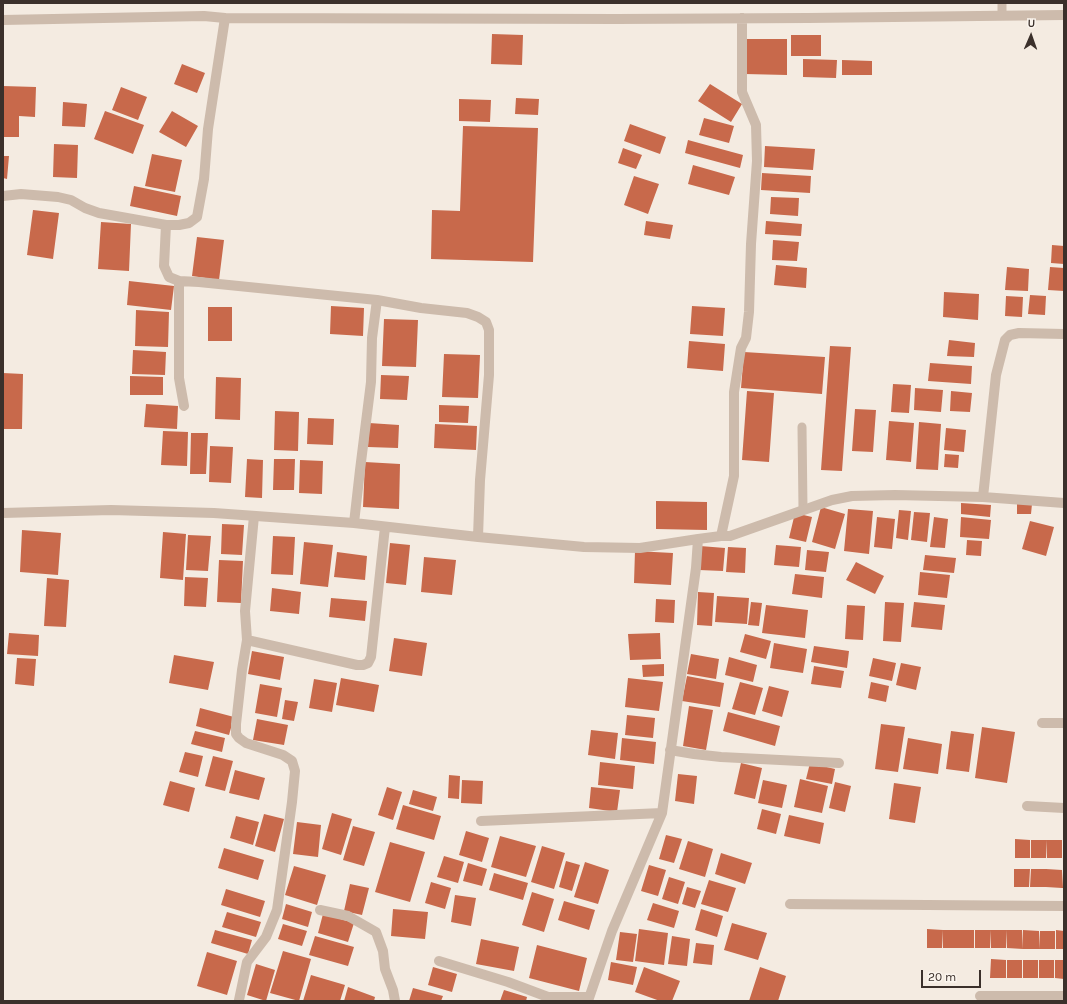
<!DOCTYPE html>
<style>
body{margin:0}
#map{position:relative;width:1067px;height:1004px;overflow:hidden;background:#f4ebe1;font-family:Karla,sans-serif}
canvas{display:block}
.frame{position:absolute;inset:0;border:4px solid #3b302b;pointer-events:none}
.north{position:absolute;left:1011px;top:16px;width:40px;height:40px;-webkit-text-stroke:3px #fbf5ee;paint-order:stroke;rotate:2deg;font-size:11px;font-weight:700;line-height:16px;text-align:center;color:#3b302b}
.north::after{content:'';display:block;margin:auto;width:14px;height:18px;background:#3b302b;clip-path:polygon(50% 0,100% 100%,50% 72%,0 100%)}
.scale{position:absolute;left:921px;top:970px;width:60px;height:18px;box-sizing:border-box;border:2px solid #3b302b;border-top:0;padding-left:5px;font-size:12px;line-height:14px;white-space:nowrap;color:#3b302b;-webkit-text-stroke:3px #fbf5ee;paint-order:stroke}
</style>
<div id="map">
<canvas width="1067" height="1004"></canvas>
<div class="frame"></div>
<div class="north">U</div>
<div class="scale">20 m</div>
</div>
<script>
const c = document.querySelector('canvas').getContext('2d');
c.lineJoin = 'round';
function fill(path, color) { c.fillStyle = color; c.fill(path, 'evenodd'); }
const shape = rows => new Path2D(rows.map(r => 'M' + r).join(''));
function trace(path, color, width, dash) { c.strokeStyle = color; c.lineWidth = width; c.lineCap = dash ? 'butt' : 'round'; c.setLineDash(dash || []); c.stroke(path); }
const building = shape([
 [492,34,523,35,522,65,491,64],
 [791,35,821,35,821,56,791,56],
 [746,39,787,39,787,75,745,74],
 [803,59,837,60,836,78,803,77],
 [842,60,872,61,872,75,842,75],
 [182,64,205,73,197,93,174,84],
 [710,84,742,104,731,122,698,101],
 [3,86,36,87,35,117,19,116,19,137,3,137],
 [121,87,147,97,138,120,112,110],
 [516,98,539,99,538,115,515,114],
 [459,99,491,100,490,122,459,121],
 [63,102,87,104,85,127,62,126],
 [105,111,144,125,133,154,94,139],
 [172,111,198,126,186,147,159,132],
 [704,118,734,126,729,143,699,135],
 [630,124,666,137,660,154,624,141],
 [463,126,538,128,533,262,431,259,432,210,460,211],
 [688,140,743,155,740,168,685,153],
 [54,144,78,145,77,178,53,177],
 [765,146,815,149,813,170,764,167],
 [623,148,642,155,636,169,618,163],
 [152,154,182,160,175,192,145,186],
 [3,156,9,156,7,179,3,178],
 [693,165,735,177,729,195,688,184],
 [762,173,811,176,810,193,761,190],
 [634,176,659,184,648,214,624,205],
 [134,186,181,196,177,216,130,206],
 [771,197,799,198,798,216,770,214],
 [33,210,59,213,53,259,27,255],
 [646,221,673,225,670,239,644,235],
 [766,221,802,224,801,236,765,234],
 [101,222,131,224,129,271,98,269],
 [197,237,224,240,219,280,192,276],
 [773,240,799,242,797,261,772,260],
 [1052,245,1064,246,1064,264,1051,263],
 [776,265,807,268,806,288,774,285],
 [1007,267,1029,269,1028,291,1005,290],
 [1050,267,1064,268,1064,291,1048,290],
 [129,281,174,286,171,310,127,305],
 [944,292,979,294,978,320,943,317],
 [1030,295,1046,296,1045,315,1028,314],
 [1006,296,1023,297,1022,317,1005,316],
 [331,306,364,308,363,336,330,334],
 [692,306,725,308,723,336,690,334],
 [208,307,232,307,232,341,208,341],
 [136,310,169,312,168,347,135,346],
 [384,319,418,320,416,367,382,366],
 [949,340,975,343,974,357,947,356],
 [689,341,725,344,723,371,687,368],
 [830,346,851,347,842,471,821,470],
 [133,350,166,352,165,375,132,374],
 [744,352,825,357,822,394,741,388],
 [444,354,480,355,478,398,442,397],
 [930,363,972,366,971,384,928,381],
 [3,373,23,374,22,429,3,429],
 [381,375,409,376,407,400,380,399],
 [130,376,163,377,163,395,130,395],
 [216,377,241,378,240,420,215,419],
 [893,384,911,385,909,413,891,412],
 [915,388,943,390,941,412,914,410],
 [747,391,774,393,769,462,742,460],
 [951,391,972,393,970,412,950,411],
 [146,404,178,406,177,429,144,427],
 [439,405,469,406,468,423,439,422],
 [855,409,876,410,873,452,852,451],
 [275,411,299,412,298,451,274,450],
 [308,418,334,419,333,445,307,444],
 [889,421,914,423,911,462,886,460],
 [919,422,941,424,938,470,916,469],
 [369,423,399,425,398,448,368,447],
 [435,424,477,426,476,450,434,448],
 [946,428,966,430,964,452,944,450],
 [163,431,188,432,187,466,161,465],
 [191,433,208,433,206,474,190,474],
 [210,446,233,447,231,483,209,482],
 [945,454,959,455,958,468,944,467],
 [247,459,263,460,262,498,245,497],
 [274,459,295,459,294,490,273,490],
 [300,460,323,461,322,494,299,493],
 [365,462,400,464,399,509,363,507],
 [656,501,707,502,707,530,656,529],
 [961,503,991,505,990,517,961,514],
 [1017,503,1032,504,1031,514,1017,514],
 [821,507,845,514,835,549,812,542],
 [848,509,873,511,869,554,844,551],
 [899,510,911,511,908,540,896,538],
 [914,512,930,513,927,542,911,540],
 [795,513,812,517,806,542,789,538],
 [877,517,895,519,892,549,874,547],
 [934,517,948,519,945,548,930,547],
 [961,517,991,520,989,539,960,537],
 [1030,521,1054,527,1046,556,1022,549],
 [222,524,244,525,242,555,221,554],
 [22,530,61,533,58,575,20,572],
 [163,532,186,534,183,580,160,578],
 [188,535,211,536,208,571,186,570],
 [273,536,295,537,293,575,271,574],
 [967,540,982,541,981,556,966,555],
 [304,542,333,545,328,587,300,584],
 [390,543,410,545,406,585,386,583],
 [776,545,801,547,799,567,774,565],
 [700,546,725,548,723,571,699,570],
 [728,547,746,548,745,573,726,572],
 [807,550,829,552,826,572,805,570],
 [635,551,673,553,671,585,634,583],
 [337,552,367,556,365,580,334,577],
 [925,555,956,558,954,573,923,570],
 [424,557,456,560,452,595,421,592],
 [219,560,243,561,241,603,217,602],
 [856,562,884,576,875,594,846,580],
 [920,572,950,575,947,598,918,595],
 [795,574,824,577,822,598,792,594],
 [185,577,208,578,206,607,184,606],
 [47,578,69,580,66,627,44,626],
 [272,588,301,592,299,614,270,611],
 [698,592,714,593,712,626,697,625],
 [717,596,749,598,747,624,715,622],
 [331,598,367,601,365,621,329,617],
 [656,599,675,600,674,623,655,622],
 [751,602,762,603,759,626,748,625],
 [885,602,904,603,901,642,883,641],
 [914,602,945,605,942,630,911,627],
 [766,605,808,610,805,638,762,633],
 [847,605,865,606,863,640,845,639],
 [9,633,39,635,38,656,7,654],
 [660,633,661,659,630,660,628,634],
 [745,634,771,641,766,659,740,652],
 [394,638,427,643,422,676,389,671],
 [774,643,807,649,803,673,770,668],
 [814,646,849,651,847,668,811,662],
 [252,651,284,657,280,680,248,674],
 [691,654,719,659,716,679,687,674],
 [174,655,214,662,208,690,169,683],
 [729,657,757,665,753,682,725,675],
 [17,658,36,659,34,686,15,684],
 [873,658,896,663,892,681,869,676],
 [901,663,921,667,916,690,896,685],
 [664,664,664,676,643,677,642,665],
 [814,666,844,671,841,688,811,684],
 [687,676,724,683,720,707,682,701],
 [341,678,379,685,374,712,336,705],
 [628,678,663,682,659,711,625,707],
 [314,679,337,683,332,712,309,708],
 [740,682,763,688,755,715,732,709],
 [871,682,889,686,886,702,868,698],
 [260,684,282,688,277,717,255,713],
 [769,686,789,691,782,717,762,711],
 [285,700,298,702,294,721,282,719],
 [689,706,713,710,706,750,683,746],
 [200,708,234,717,229,735,196,726],
 [728,712,780,726,775,746,723,731],
 [627,715,655,718,653,738,625,735],
 [257,719,288,725,284,745,253,740],
 [881,724,905,727,898,772,875,769],
 [982,727,1015,732,1007,783,975,778],
 [591,730,618,733,615,759,588,755],
 [195,731,225,738,222,752,191,744],
 [951,731,974,734,969,772,946,769],
 [622,738,656,742,654,764,620,760],
 [908,738,942,744,938,774,903,769],
 [185,752,203,756,198,777,179,772],
 [213,756,233,761,225,791,205,786],
 [600,762,635,766,633,789,598,785],
 [741,763,762,768,755,799,734,794],
 [810,763,835,769,832,784,806,779],
 [235,770,265,778,259,800,229,793],
 [678,774,697,776,694,804,675,801],
 [449,775,460,776,459,799,448,798],
 [800,779,828,786,822,813,794,807],
 [462,780,483,781,482,804,461,803],
 [763,780,787,785,782,808,758,803],
 [170,781,195,788,189,812,163,805],
 [835,782,851,786,845,812,829,808],
 [894,783,921,787,915,823,889,819],
 [387,787,402,792,393,820,378,815],
 [591,787,620,790,617,812,589,808],
 [413,790,437,797,433,811,409,804],
 [403,805,441,816,434,840,396,829],
 [762,809,781,814,776,834,757,829],
 [332,813,352,819,341,855,322,849],
 [264,814,284,819,275,852,255,846],
 [789,815,824,823,820,844,784,836],
 [236,816,259,822,253,845,230,838],
 [297,822,321,825,318,857,293,854],
 [353,826,375,832,364,866,343,860],
 [466,831,489,838,482,862,459,855],
 [666,835,682,839,674,863,659,859],
 [500,836,536,846,526,877,491,867],
 [1015,839,1030,840,1030,858,1015,858],
 [1031,840,1047,840,1046,858,1031,858],
 [1047,840,1062,840,1062,858,1047,858],
 [688,841,713,849,705,877,679,869],
 [390,842,425,852,410,902,375,892],
 [542,846,565,853,554,889,531,882],
 [224,848,264,860,258,880,218,868],
 [721,853,752,863,745,884,715,874],
 [444,856,464,862,458,883,437,877],
 [566,861,580,865,572,891,559,887],
 [585,862,609,870,598,904,574,897],
 [468,863,487,869,482,886,463,881],
 [649,865,666,870,658,896,641,891],
 [294,866,326,875,317,905,285,895],
 [1014,869,1030,869,1029,887,1014,887],
 [1031,869,1046,869,1046,887,1030,887],
 [1046,869,1062,870,1062,888,1046,887],
 [1063,871,1064,871,1064,888,1062,888],
 [494,873,528,883,523,900,489,890],
 [669,877,685,882,678,904,662,899],
 [709,880,736,888,728,912,701,904],
 [431,882,451,888,445,909,425,903],
 [350,884,369,888,362,915,344,911],
 [687,887,701,891,695,908,682,904],
 [226,889,265,901,260,917,221,905],
 [532,892,554,899,544,932,522,925],
 [455,895,476,898,471,926,451,922],
 [564,901,595,910,589,930,558,920],
 [653,903,679,911,674,928,647,920],
 [286,904,312,912,308,927,282,919],
 [393,909,428,912,425,939,391,936],
 [701,909,723,916,717,937,695,930],
 [227,912,261,922,256,937,222,927],
 [323,914,354,923,348,942,318,933],
 [732,923,767,933,758,960,724,950],
 [283,924,307,931,302,946,278,939],
 [639,929,668,933,664,965,635,961],
 [927,929,943,930,942,948,927,948],
 [215,930,252,940,248,954,211,943],
 [943,930,959,930,959,937,959,930,974,930,974,948,943,948],
 [975,930,991,930,990,948,975,948],
 [991,930,1007,930,1006,948,991,948],
 [1007,930,1022,930,1023,949,1007,948],
 [1023,930,1039,931,1039,949,1023,949],
 [1056,930,1064,931,1064,949,1056,949],
 [1040,931,1055,931,1055,949,1039,949],
 [620,932,637,934,633,962,616,960],
 [315,936,354,947,348,966,309,955],
 [672,936,690,939,687,966,668,964],
 [481,939,519,947,514,971,476,964],
 [696,943,714,945,712,965,693,963],
 [537,945,587,958,579,991,529,978],
 [283,951,311,959,299,1001,270,993],
 [207,952,237,961,227,995,197,986],
 [991,959,1006,960,1006,978,990,978],
 [1007,960,1022,960,1022,978,1007,978],
 [1023,960,1038,960,1038,978,1023,978],
 [1039,960,1054,960,1054,978,1039,978],
 [1055,960,1064,960,1064,979,1055,978],
 [611,962,637,967,633,985,608,980],
 [256,964,275,970,266,1001,247,995],
 [433,967,457,974,452,992,428,985],
 [644,967,680,981,672,1001,660,1001,635,992],
 [760,967,786,976,778,1001,749,1001],
 [311,975,345,985,340,1001,303,1001],
 [348,987,375,997,374,1001,344,1001],
 [413,988,443,996,441,1001,409,1001],
 [504,990,527,997,526,1001,500,1001]
]);
const service = shape([
 [1002,15,1002,3],
 [802,427,803,509]
]);
const minor = shape([
 [3,20,204,16,225,18,617,19,808,18,1064,15],
 [3,196,21,194,58,197,71,200,85,208,99,213,166,225,179,225,189,223,197,217,204,179,208,129,225,18],
 [166,225,164,266,169,277,179,281,199,282,377,300,421,308,467,313,478,317,486,322,489,330,489,375,480,480,478,537],
 [179,281,179,378,184,406],
 [983,497,996,375,1005,340,1010,335,1019,333,1064,334],
 [3,513,111,510,214,513,354,523,478,537,584,547,640,548,698,539,721,536,730,536,832,500,852,496,895,495,983,497,1064,503],
 [354,523,360,470,371,382,372,338,377,300],
 [721,536,734,476,734,392,741,348,746,338,749,312,751,244,757,161,756,125,742,92,742,18],
 [247,640,357,665,363,665,368,663,371,657,385,527],
 [1042,723,1064,723],
 [670,750,694,754,721,757,839,763],
 [1027,806,1064,808],
 [481,821,662,813],
 [790,904,1064,906],
 [320,910,348,916,376,932,383,951,385,969,393,990,395,1001],
 [439,961,508,982,548,997,589,997],
 [980,996,1064,996],
 [239,1000,247,962,266,937,277,910,292,802,295,771,292,761,283,755,246,743,239,738,236,734,236,724,242,670,247,640,245,611,254,516],
 [588,1001,612,931,662,813,696,568,698,539]
]);
fill(building, '#c8694b');
trace(service, '#cdbbac', 9);
trace(minor, '#cdbbac', 10);
</script>
